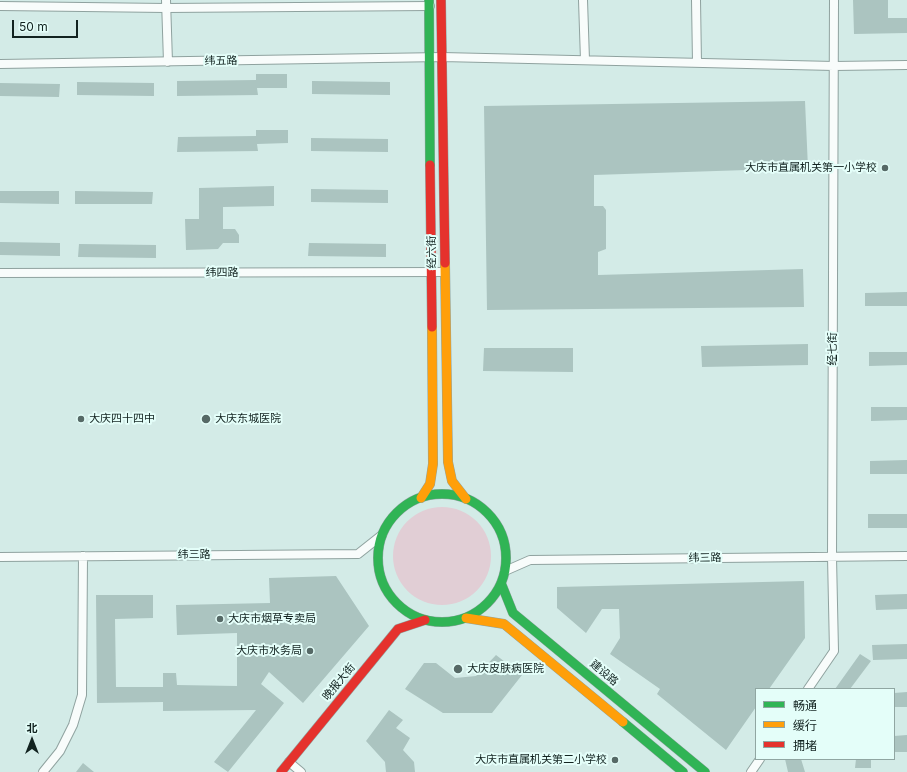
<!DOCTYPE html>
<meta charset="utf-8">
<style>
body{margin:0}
#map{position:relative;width:907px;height:772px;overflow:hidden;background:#d3ebe7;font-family:Inter,"Noto Sans SC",sans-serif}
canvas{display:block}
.legend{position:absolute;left:755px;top:688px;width:140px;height:72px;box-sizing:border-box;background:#e4fef9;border:1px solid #90a6a2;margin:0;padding:5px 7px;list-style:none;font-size:12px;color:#122320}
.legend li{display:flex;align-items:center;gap:8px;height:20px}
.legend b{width:20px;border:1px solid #90a6a2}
.north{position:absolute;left:12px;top:720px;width:40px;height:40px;-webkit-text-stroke:3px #e4fef9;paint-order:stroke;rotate:0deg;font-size:11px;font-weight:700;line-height:16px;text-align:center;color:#122320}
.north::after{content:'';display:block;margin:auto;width:14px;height:18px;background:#122320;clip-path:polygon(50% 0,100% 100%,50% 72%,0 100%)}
.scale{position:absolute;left:12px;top:20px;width:66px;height:18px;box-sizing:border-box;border:2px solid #122320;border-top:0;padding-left:5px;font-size:12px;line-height:14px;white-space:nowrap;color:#122320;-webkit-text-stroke:3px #e4fef9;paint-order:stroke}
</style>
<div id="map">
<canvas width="907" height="772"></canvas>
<ul class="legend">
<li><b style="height:5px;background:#30b455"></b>畅通</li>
<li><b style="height:5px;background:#ff9f0a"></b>缓行</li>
<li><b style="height:5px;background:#e5322d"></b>拥堵</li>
</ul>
<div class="north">北</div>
<div class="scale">50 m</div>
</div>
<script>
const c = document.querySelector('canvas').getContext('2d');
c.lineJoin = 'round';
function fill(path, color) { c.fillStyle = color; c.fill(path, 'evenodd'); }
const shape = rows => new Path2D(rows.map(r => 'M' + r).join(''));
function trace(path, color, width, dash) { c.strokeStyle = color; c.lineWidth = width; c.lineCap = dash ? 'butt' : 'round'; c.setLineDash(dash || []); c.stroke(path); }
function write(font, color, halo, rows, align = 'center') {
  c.font = font + ' Inter,"Noto Sans SC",sans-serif'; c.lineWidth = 4; c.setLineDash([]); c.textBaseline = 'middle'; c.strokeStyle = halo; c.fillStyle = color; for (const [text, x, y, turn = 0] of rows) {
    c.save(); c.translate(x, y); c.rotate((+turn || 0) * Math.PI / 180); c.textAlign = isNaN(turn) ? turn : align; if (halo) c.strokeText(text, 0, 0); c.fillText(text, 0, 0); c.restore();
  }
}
const green = shape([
 '393 556a49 49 0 1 1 98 0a49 49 0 1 1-98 0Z'
]);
const building = shape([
 [853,0,888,0,888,18,907,18,907,33,854,34],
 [256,74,287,74,287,88,257,88,258,95,177,96,177,81,256,80],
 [312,81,390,82,390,95,312,94],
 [77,82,154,83,154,96,77,95],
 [0,83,60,84,59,97,0,96],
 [805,101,808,168,594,175,594,206,603,206,606,210,606,249,598,252,598,275,803,269,804,307,487,310,484,106],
 [256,130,288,130,288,143,257,144,258,151,177,152,178,137,256,136],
 [311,138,388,139,388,152,311,151],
 [274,186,274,206,223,207,223,229,235,229,239,235,239,243,223,243,218,249,186,250,185,219,199,219,199,188],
 [311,189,388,190,388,203,311,202],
 [0,191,59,191,59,204,0,203],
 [75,191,153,192,152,204,75,204],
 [0,242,60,243,60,256,0,255],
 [309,243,386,244,386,257,308,256],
 [79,244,156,245,156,258,78,257],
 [907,292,907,306,865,306,865,293],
 [808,344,808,365,702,367,701,346],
 [484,348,573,348,573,372,483,371],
 [869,352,907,352,907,365,869,366],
 [871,407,907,407,907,420,871,421],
 [907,460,907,474,870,474,870,461],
 [868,514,907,514,907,528,868,528],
 [336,576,369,626,303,703,269,672,261,684,284,703,228,772,214,762,256,710,163,711,163,702,97,703,96,595,153,595,153,618,115,619,116,687,163,687,163,673,176,673,177,685,237,686,237,633,177,635,176,605,270,603,269,578],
 [804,581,805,638,769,689,756,689,756,707,726,750,657,694,660,689,610,654,620,638,619,609,602,609,586,633,557,608,557,587],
 [907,594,907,609,876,610,875,595],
 [907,644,907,659,873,660,872,645],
 [860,654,871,661,850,689,835,689],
 [496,655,522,675,492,713,443,713,405,689,424,663,436,663,455,678,476,676],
 [907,692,907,707,894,707,894,693],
 [389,710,403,720,396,728,410,738,403,750,414,762,415,772,386,772,385,762,366,741],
 [907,735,907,752,894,752,894,736],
 [785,759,801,759,805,772,788,772],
 [856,759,871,759,871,768,855,768],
 [83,763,94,772,76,772]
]);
const street = shape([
 [166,0,168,62],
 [583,0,585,60],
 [696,0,697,63],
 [0,6,166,8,430,6],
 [0,64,442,57,834,66,907,65],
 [0,273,445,272],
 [0,557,358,554,382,535],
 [505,571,530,560,907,556],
 [808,689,834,651,832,557,834,0],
 [289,762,301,772],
 [43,772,60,751,73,725,82,695,83,556],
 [751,772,760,759]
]);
const fast = shape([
 [429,0,430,165],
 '378 558a64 64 0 1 1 128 0a64 64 0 1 1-128 0Z',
 [501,583,513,613,705,772],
 [623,722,683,772]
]);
const slow = shape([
 [445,263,448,462,452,481,466,499],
 [421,498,430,484,433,464,432,327],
 [466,618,504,624,623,722]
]);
const jam = shape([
 [441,0,445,263],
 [430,165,432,327],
 [281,772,398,629,425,620]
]);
const markers = [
 [885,168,4,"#566966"],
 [81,419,4,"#566966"],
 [206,419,5,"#566966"],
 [220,619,4,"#566966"],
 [310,651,4,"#566966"],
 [458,669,5,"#566966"],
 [615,760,4,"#566966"]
];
const streetNames = [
 ["纬五路",221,61,-1],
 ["经六街",432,252,-91],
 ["纬四路",222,273],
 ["经七街",833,349,-90],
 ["纬三路",194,555],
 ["纬三路",705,558,-1],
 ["建设路",604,673,40],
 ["晚报大街",339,682,-50]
];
const poiNames = [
 ["大庆市直属机关第一小学校",877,168,"right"],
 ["大庆四十四中",89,419],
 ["大庆东城医院",215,419],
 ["大庆市烟草专卖局",228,619],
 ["大庆市水务局",302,651,"right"],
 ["大庆皮肤病医院",467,669],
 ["大庆市直属机关第二小学校",607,760,"right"]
];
fill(green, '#e1ced5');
fill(building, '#abc4c0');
trace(street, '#8fa29f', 10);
trace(fast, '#8fa29f', 10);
trace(slow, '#8fa29f', 10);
trace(jam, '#8fa29f', 10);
trace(street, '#f8fcfb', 8);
trace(fast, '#30b455', 9);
trace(slow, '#ff9f0a', 9);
trace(jam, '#e5322d', 9);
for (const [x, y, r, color] of markers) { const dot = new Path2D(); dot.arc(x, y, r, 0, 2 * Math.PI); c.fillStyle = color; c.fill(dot); trace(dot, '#e4fef9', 1.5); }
write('11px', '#122320', '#e4fef9', streetNames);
write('11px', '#122320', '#e4fef9', poiNames, 'left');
</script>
